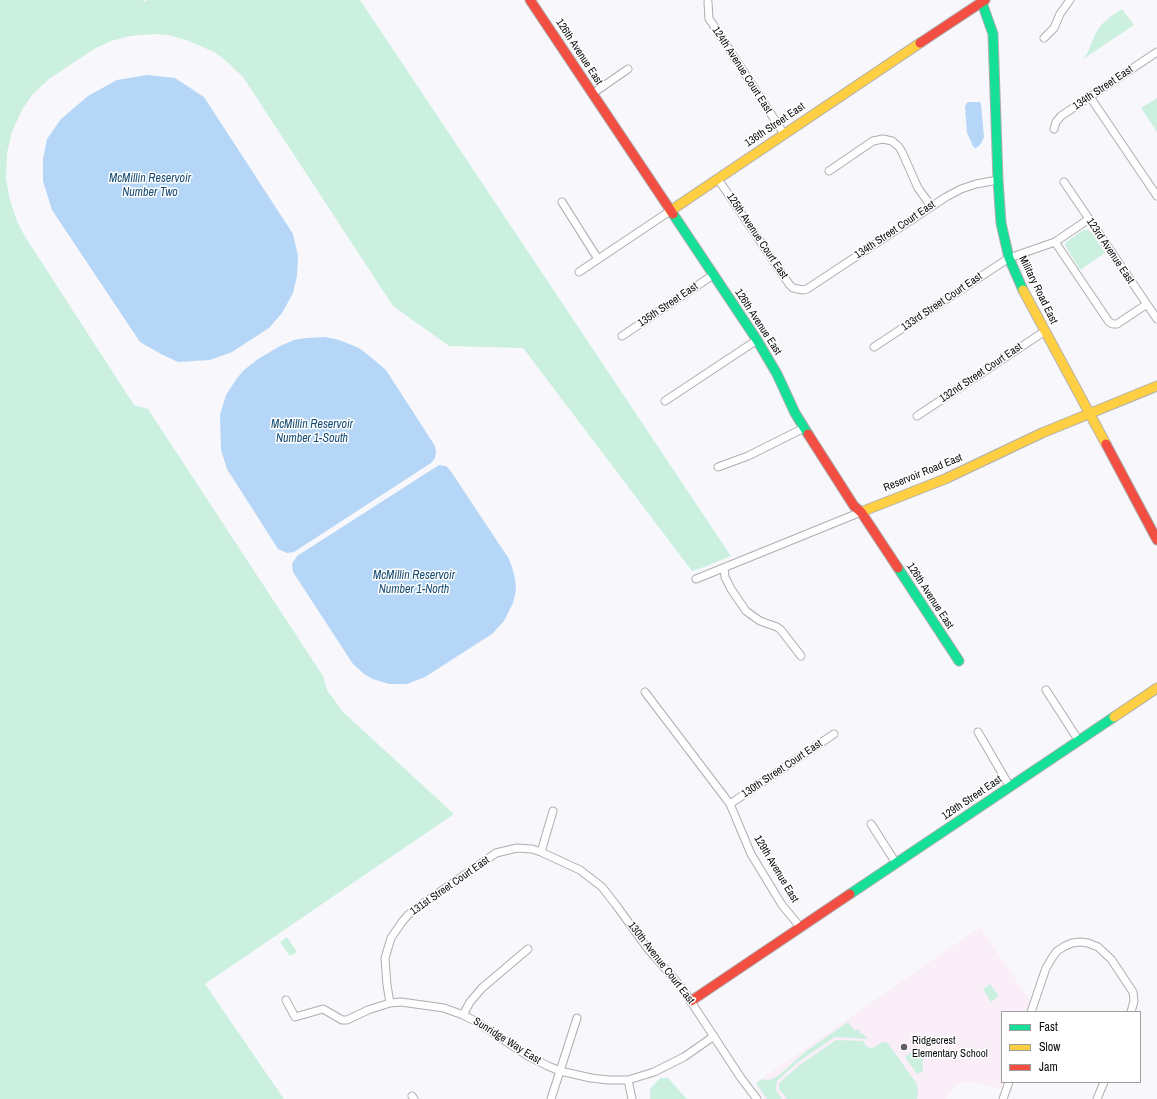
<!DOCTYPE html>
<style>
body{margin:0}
#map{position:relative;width:1157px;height:1099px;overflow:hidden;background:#f8f8fc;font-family:"Archivo Narrow",sans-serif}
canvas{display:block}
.legend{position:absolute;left:1001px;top:1011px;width:140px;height:72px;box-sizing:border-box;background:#fff;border:1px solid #9e9e9f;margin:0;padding:5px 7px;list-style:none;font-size:12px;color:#0c0d0f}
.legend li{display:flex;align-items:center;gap:8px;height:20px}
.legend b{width:20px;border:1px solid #9e9e9f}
</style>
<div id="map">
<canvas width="1157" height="1099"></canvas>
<ul class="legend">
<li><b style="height:5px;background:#16e098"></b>Fast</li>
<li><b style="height:5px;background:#ffcf43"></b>Slow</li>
<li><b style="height:5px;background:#f24e42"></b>Jam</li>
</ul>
</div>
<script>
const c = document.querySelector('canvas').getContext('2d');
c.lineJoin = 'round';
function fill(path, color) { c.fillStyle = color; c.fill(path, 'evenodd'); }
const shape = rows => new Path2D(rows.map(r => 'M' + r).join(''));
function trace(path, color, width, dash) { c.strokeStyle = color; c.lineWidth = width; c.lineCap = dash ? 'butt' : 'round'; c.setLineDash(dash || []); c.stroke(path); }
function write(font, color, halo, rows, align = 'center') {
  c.font = font + ' "Archivo Narrow",sans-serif'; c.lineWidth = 3; c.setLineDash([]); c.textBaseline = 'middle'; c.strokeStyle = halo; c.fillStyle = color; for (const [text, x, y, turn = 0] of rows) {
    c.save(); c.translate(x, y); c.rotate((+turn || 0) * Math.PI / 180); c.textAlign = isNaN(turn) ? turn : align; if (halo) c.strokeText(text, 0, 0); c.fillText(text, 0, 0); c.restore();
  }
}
const education = shape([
 [980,927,1033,1005,1030,1012,1002,1012,1002,1082,1005,1082,1003,1089,973,1082,964,1082,956,1086,945,1099,765,1099,761,1095,754,1084]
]);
const green = shape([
 [0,0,143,0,144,2,147,0,360,0,731,556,704,567,692,571,523,348,449,346,393,306,243,77,226,61,214,52,186,40,168,35,154,34,130,36,111,41,94,49,49,79,32,95,22,110,12,132,7,153,6,179,10,200,17,221,24,235,134,405,148,409,323,676,327,690,343,712,454,814,205,984,284,1099,0,1099],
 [1122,9,1134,25,1083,59,1087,54,1095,34,1101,25,1110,17],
 [1157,98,1157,132,1141,108],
 [1083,230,1088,230,1092,233,1105,253,1080,270,1065,245,1066,242],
 [287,937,297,952,290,956,280,942],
 [990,984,999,996,991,1002,983,989],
 [848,1022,855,1031,858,1029,861,1034,863,1033,867,1039,835,1037,798,1062,777,1081,776,1090,782,1099,767,1099,756,1083,762,1079,767,1080,772,1079,779,1075,805,1052],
 [836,1040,863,1041,867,1047,872,1048,883,1042,887,1042,917,1084,918,1091,917,1099,787,1099,779,1089,779,1083,801,1064],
 [918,1048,922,1053,923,1071,917,1074,905,1057,915,1049],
 [660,1078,668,1078,687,1099,650,1099,650,1089]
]);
const water = shape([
 [147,75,175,78,204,97,293,234,298,256,297,276,293,293,282,313,269,328,232,352,210,360,178,362,161,354,140,342,52,210,43,181,43,159,47,139,61,119,88,96,117,80],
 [968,102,980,102,981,104,984,137,982,142,978,147,975,148,973,146,967,133,965,107,966,104],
 [325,337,339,340,359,348,372,358,386,370,435,446,436,451,435,458,431,463,294,552,287,553,278,549,227,469,221,450,220,415,226,395,237,378,244,370,258,359,280,346,294,340,305,338],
 [439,465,446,466,450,470,509,559,512,567,515,579,516,590,513,603,504,621,492,634,425,677,407,684,389,684,373,679,364,674,353,664,293,572,292,564,297,556]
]);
const street = shape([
 [708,2,709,19,712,23,784,134],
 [1044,38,1054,28,1060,14,1070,0],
 [592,94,628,69],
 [1090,97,1157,196],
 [1054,129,1056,122,1061,116,1157,52],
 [829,171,873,141,883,139,892,141,899,147,902,152,918,188,931,206],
 [718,179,789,284,793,288,803,290,807,289,946,197,961,189,976,184,998,180],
 [1064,182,1157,319],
 [562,202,598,259],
 [1055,242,1109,322,1113,324,1117,324,1147,304],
 [579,272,670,211],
 [622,336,713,275],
 [874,347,1009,258,1055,242,1089,219],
 [665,401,757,340],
 [917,416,1045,331],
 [718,467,748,456,804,428],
 [724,568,725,577,731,589,746,611,760,621,777,627,781,630,801,656],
 [696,579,861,512],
 [1046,690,1079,741],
 [645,692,730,804,751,854,782,905,801,928],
 [978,732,1010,787],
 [730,804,834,734],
 [871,824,896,863],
 [541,852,580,870,602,887,616,905,648,949,682,988,741,1078,757,1099],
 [286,1000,295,1017,323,1009,342,1020,347,1020,368,1010,390,1003,401,1002,444,1008,463,1015,477,1022,528,1056,548,1066,560,1071,591,1078,608,1080,628,1080,654,1072,684,1057,714,1036],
 [390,1003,387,985,385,958,391,938,402,922,408,915,418,907,496,853,517,848,532,849,541,852,553,811],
 [1031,1012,1046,968,1052,958,1057,951,1065,946,1072,943,1081,942,1088,943,1098,947,1111,959,1133,992,1134,1001,1131,1012],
 [463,1015,470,1002,482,988,528,949],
 [628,1080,632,1099],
 [412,1096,414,1099],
 [551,1099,577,1018],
 [1003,1099,1009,1082],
 [1097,1099,1104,1082]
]);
const fast = shape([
 [981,0,993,34,998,180,1001,223,1009,258,1023,290],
 [673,214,757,340,777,374,795,413,808,434],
 [898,568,959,661],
 [850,894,1114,717]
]);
const slow = shape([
 [670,211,920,43],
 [1023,290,1106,444],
 [861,512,945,479,1042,433,1157,386],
 [1114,717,1157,688]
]);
const jam = shape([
 [530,0,673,214],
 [920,43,985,0],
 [808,434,854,506,861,512,898,568],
 [1106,444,1157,540],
 [691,1001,850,894]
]);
const markers = [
 [904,1047,4,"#5f5f62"]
];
const streetNames = [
 ["126th Avenue East",579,52,57],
 ["124th Avenue Court East",742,70,57],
 ["134th Street East",1103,88,-34],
 ["136th Street East",775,125,-34],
 ["134th Street Court East",895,230,-34],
 ["125th Avenue Court East",757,236,56],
 ["123rd Avenue East",1110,251,56],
 ["Military Road East",1038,290,64],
 ["133rd Street Court East",942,302,-34],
 ["135th Street East",668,305,-34],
 ["126th Avenue East",758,322,57],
 ["132nd Street Court East",981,373,-34],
 ["Reservoir Road East",923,473,-22],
 ["126th Avenue East",930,596,57],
 ["130th Street Court East",782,769,-34],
 ["129th Street East",972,798,-34],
 ["129th Avenue East",776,869,59],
 ["131st Street Court East",450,886,-35],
 ["130th Avenue Court East",661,963,52],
 ["Sunridge Way East",507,1041,32]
];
const poiNames = [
 ["Ridgecrest",912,1041],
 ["Elementary School",912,1054]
];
const waterNames = [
 ["McMillin Reservoir",150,179],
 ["Number Two",150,193],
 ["McMillin Reservoir",312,425],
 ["Number 1-South",312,439],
 ["McMillin Reservoir",414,576],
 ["Number 1-North",414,590]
];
fill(education, '#faeef8');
fill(green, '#ccf0e0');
fill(water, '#b5d6f7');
trace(street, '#aeaeb1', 9);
trace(fast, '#aeaeb1', 11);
trace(slow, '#aeaeb1', 11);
trace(jam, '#aeaeb1', 11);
trace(street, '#fefeff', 7);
trace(fast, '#16e098', 9);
trace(slow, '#ffcf43', 9);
trace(jam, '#f24e42', 9);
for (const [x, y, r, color] of markers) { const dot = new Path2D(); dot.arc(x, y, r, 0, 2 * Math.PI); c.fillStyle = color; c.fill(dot); trace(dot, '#fff', 1.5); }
write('11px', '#0c0d0f', '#fff', streetNames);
write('11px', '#0c0d0f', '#fff', poiNames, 'left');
write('italic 12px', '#144a73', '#fff', waterNames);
</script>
